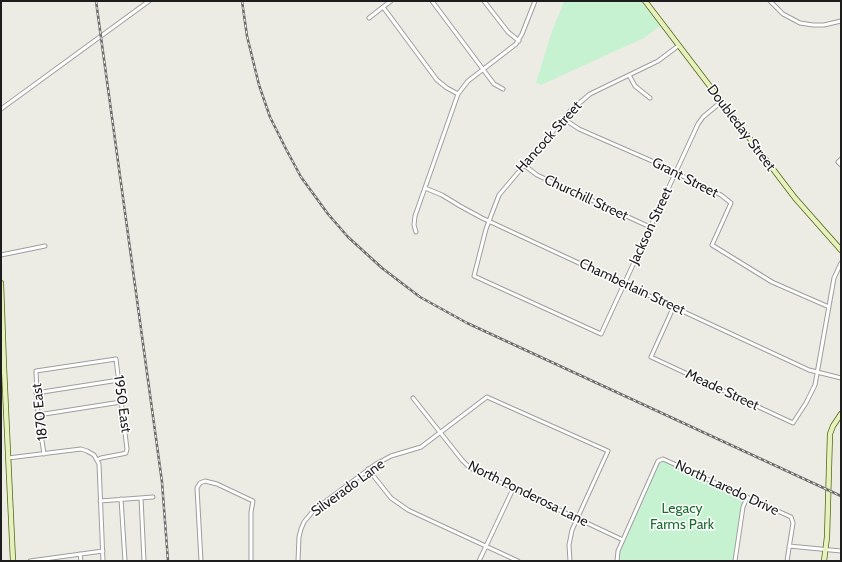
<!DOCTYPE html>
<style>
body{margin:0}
#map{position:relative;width:842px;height:562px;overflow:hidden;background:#edece4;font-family:Cabin,sans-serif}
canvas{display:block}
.frame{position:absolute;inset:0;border:2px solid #1d1d1d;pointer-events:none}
</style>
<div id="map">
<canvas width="842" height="562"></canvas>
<div class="frame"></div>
</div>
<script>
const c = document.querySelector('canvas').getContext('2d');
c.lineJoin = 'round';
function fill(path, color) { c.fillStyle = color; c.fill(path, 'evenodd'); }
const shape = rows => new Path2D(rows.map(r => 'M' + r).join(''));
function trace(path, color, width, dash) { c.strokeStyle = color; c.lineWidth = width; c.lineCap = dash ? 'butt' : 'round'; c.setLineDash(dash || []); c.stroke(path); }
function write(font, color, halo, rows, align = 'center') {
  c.font = font + ' Cabin,sans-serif'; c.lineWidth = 3; c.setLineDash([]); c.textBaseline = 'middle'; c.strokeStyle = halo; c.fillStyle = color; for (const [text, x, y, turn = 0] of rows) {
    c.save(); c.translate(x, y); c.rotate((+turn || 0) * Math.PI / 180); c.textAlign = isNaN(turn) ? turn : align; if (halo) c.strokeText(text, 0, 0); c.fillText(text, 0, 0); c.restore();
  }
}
const park = shape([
 [564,1,640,1,660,26,644,38,541,85,536,83,551,34],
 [661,459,747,498,743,507,735,561,617,561,617,558,658,461]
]);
const street = shape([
 [391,1,383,7,437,80,447,88,458,94],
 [432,1,494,84,503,89],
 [484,1,508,32,519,41],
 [770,1,783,14,800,23,813,25,824,25,841,21],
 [369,18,383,7],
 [678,46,658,61,590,94,570,111,499,195,486,229,474,276,601,334,698,124,703,117,721,102],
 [629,75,635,86,650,98],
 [1,109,149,1],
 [564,119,579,129,652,161,721,195,731,203,712,245,772,282,829,307],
 [841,159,838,162,841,165],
 [524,165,537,175,650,227],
 [425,188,442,195,460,206,482,218,809,370,841,378],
 [416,232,414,225,415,216,458,94,468,81,516,44,522,34,535,1],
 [1,255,45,246],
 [674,306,651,357,793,423,806,403,815,385,834,278,841,263],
 [36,393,119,380],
 [413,398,462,460,470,468,623,540],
 [38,415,121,402],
 [44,454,38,415,36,371,116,359,127,449,126,453,122,454,101,458,97,460],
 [8,458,81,449,87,451,94,455,99,464,103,561],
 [368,469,391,498,408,510,518,561],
 [141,498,144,561],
 [121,499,125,561],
 [100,501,153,497],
 [789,546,841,551],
 [80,554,81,561],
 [30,561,103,551],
 [201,561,197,488,200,483,205,481,217,484,253,501,251,512,251,561],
 [298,561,299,537,301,529,304,522,314,510,376,464,391,456,421,447,487,397,608,451,572,530,569,545,570,561],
 [479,561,513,489],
 [617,561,618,551,658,461,663,459,791,517,793,523,787,561],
 [735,561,743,507,747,498]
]);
const secondary = shape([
 [645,1,795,198,841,250],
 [1,283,4,367,13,561],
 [824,561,827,537,830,434,833,426,841,414]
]);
const rail = shape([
 [96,1,162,482,168,561],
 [242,1,247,36,259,85,270,117,286,149,301,177,328,214,348,237,382,268,420,297,467,323,841,496]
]);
const streetNames = [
 ["Doubleday Street",741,128,53],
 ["Hancock Street",549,137,-48],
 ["Grant Street",685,178,27],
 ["Churchill Street",586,198,25],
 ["Jackson Street",651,226,-65],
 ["Chamberlain Street",632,287,25],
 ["Meade Street",722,390,25],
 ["1950 East",122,404,82],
 ["1870 East",40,412,-96],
 ["Silverado Lane",348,488,-36],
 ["North Laredo Drive",727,488,25],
 ["North Ponderosa Lane",528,494,26]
];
const parkNames = [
 ["Legacy",682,509],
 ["Farms Park",682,525]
];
fill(park, '#c7f2d1');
trace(street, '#9e9e9e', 5);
trace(secondary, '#4f6612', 6);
trace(street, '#fff', 3);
trace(secondary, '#e6f1bf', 4.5);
trace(rail, '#6b6b6b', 2.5);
trace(rail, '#fff', 1, [3]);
write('14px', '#1d1d1d', '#fff', streetNames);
write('14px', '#196d2e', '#fff', parkNames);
</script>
